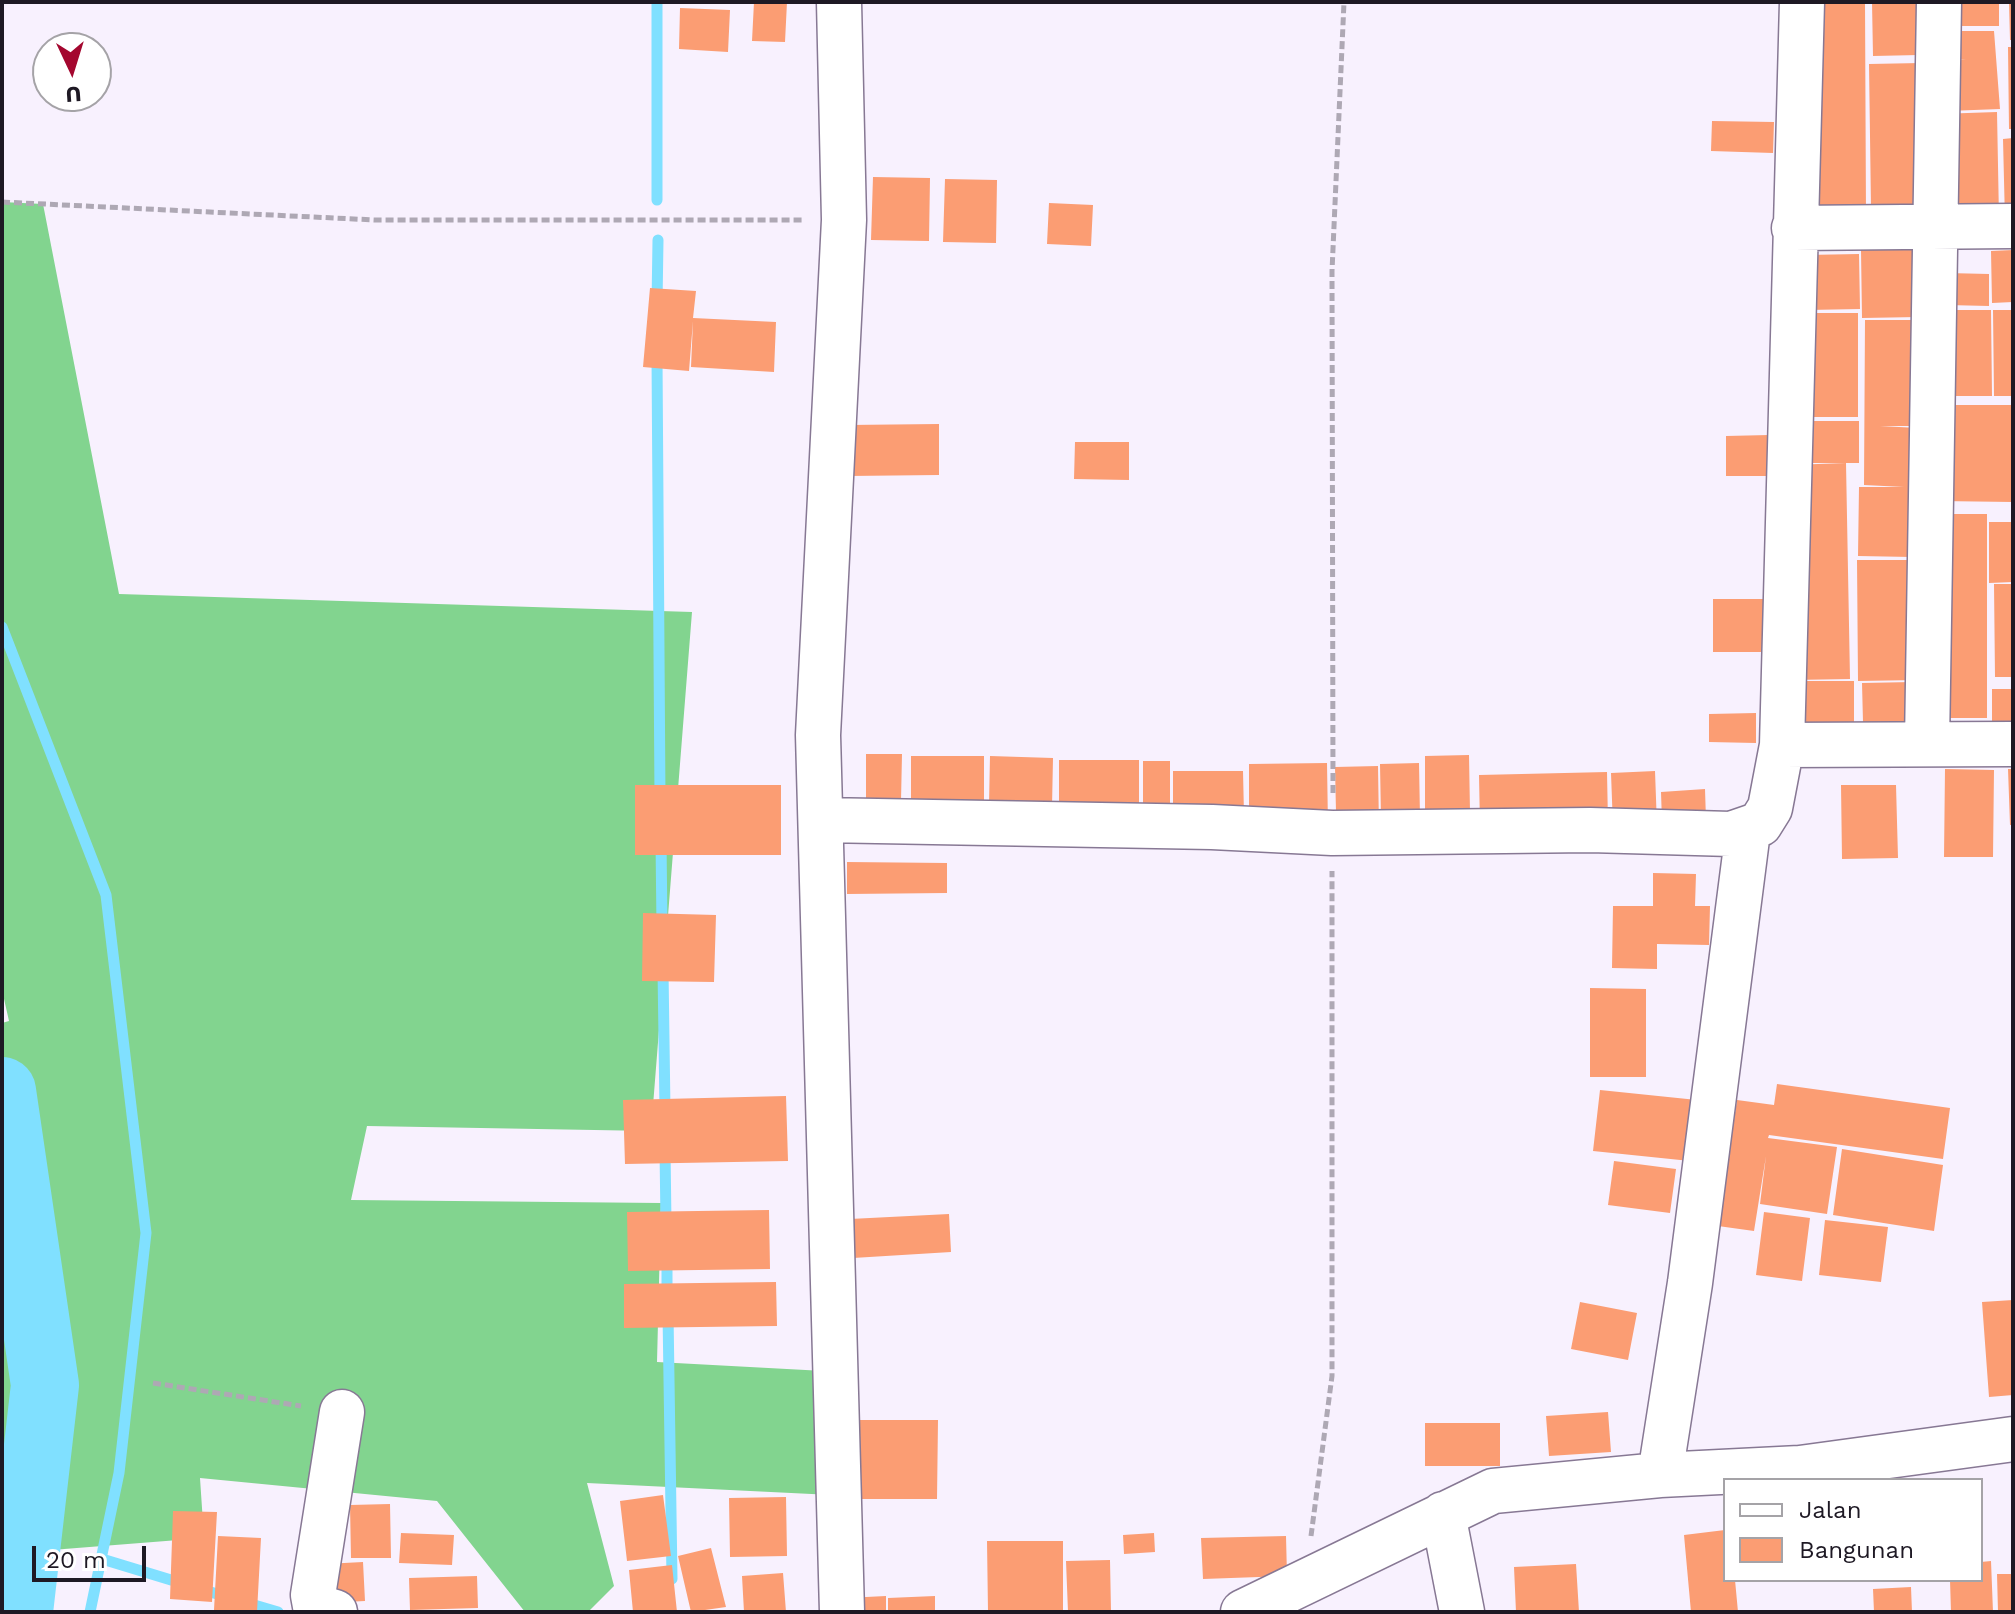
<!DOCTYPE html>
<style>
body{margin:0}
#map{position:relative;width:2015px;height:1614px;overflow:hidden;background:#f8f1fe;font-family:"Work Sans",sans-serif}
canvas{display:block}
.frame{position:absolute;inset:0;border:4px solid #1e1924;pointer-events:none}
.legend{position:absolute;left:1723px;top:1478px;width:260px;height:104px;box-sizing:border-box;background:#fff;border:2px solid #a5a3a7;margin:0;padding:10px 14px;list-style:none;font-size:24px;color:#1e1924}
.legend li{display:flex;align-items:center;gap:16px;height:40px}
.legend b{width:40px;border:2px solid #a5a3a7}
.north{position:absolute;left:32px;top:32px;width:80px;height:80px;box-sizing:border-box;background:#fff;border:2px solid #a5a3a7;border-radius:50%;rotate:176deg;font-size:22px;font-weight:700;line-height:32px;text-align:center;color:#1e1924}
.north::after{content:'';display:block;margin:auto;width:28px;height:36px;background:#a4072f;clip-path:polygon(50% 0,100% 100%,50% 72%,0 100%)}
.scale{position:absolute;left:32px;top:1546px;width:114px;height:36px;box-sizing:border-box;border:4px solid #1e1924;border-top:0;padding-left:10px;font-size:24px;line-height:28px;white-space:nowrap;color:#1e1924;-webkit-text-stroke:6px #fff;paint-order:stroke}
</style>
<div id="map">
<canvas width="2015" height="1614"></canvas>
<div class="frame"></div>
<ul class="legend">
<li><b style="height:10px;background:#fff"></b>Jalan</li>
<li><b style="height:22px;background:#fb9d73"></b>Bangunan</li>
</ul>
<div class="north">U</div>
<div class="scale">20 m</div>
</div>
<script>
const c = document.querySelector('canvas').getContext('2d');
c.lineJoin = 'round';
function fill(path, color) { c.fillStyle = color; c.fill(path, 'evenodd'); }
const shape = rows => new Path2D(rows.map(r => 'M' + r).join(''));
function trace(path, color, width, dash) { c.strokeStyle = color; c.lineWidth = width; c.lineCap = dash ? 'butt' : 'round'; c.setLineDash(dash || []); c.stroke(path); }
const forest = shape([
 [2,202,43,204,119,594,692,612,651,1131,367,1126,351,1200,661,1203,657,1362,824,1371,832,1495,587,1483,614,1586,588,1612,525,1612,437,1501,200,1478,204,1538,26,1552,31,1506,2,1500,2,1023,9,1021,2,990]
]);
const stream = shape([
 [657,200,657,2],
 [657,304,658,240],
 [657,357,660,799],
 [2,627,106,895,146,1233,119,1473,90,1612],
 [661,841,662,927],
 [663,969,665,1111],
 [665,1149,666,1223],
 [667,1257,667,1295],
 [668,1313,672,1579],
 [102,1559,227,1597],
 [244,1602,278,1612]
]);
const river = shape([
 [2,1091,45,1385,19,1612]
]);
const building = shape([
 [754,2,787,2,785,42,752,41],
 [1808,2,1865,2,1866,217,1809,217],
 [1872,2,1919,2,1919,55,1873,56],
 [1950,2,1999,2,1999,26,1950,26],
 [2009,2,2013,2,2013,40,2010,40],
 [680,8,730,10,728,52,679,49],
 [1949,31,1994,31,2000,109,1948,111,1946,60,1966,60,1949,59],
 [2008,47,2013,47,2013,129,2009,129],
 [1921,63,1923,207,1871,208,1869,64],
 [1997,112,1999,219,1940,221,1938,114],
 [1712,121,1774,122,1773,153,1711,151],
 [2013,138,2013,220,2005,221,2003,139],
 [873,177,930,178,929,241,871,240],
 [945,179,997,180,996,243,943,242],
 [1049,203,1093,205,1091,246,1047,244],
 [1916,249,1918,317,1862,318,1861,250],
 [2013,250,2013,302,1992,303,1991,251],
 [1859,254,1860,309,1808,310,1806,255],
 [1947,273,1989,274,1989,306,1947,305],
 [650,288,696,291,693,318,776,322,774,372,691,367,693,321,689,371,643,367],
 [1944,310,1991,310,1992,396,1945,396],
 [1993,310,2013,310,2013,396,1994,396],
 [1798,313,1858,313,1858,417,1798,417],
 [1865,320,1920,320,1920,426,1880,426,1918,428,1912,557,1858,556,1859,487,1904,487,1864,485],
 [1939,405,2013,405,2013,502,1939,501],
 [1796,421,1859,421,1859,463,1796,463],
 [939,424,939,475,848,476,847,425],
 [1769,435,1770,476,1726,476,1726,436],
 [1075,442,1129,442,1129,480,1074,479],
 [1846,463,1850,679,1793,680,1790,465],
 [1941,514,1987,514,1987,718,1941,718],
 [1989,522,2013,522,2013,582,1989,583],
 [1857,560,1915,560,1917,680,1858,681],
 [1994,584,2013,584,2013,677,1995,677],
 [1713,599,1763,599,1763,652,1713,652],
 [1791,681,1854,681,1854,729,1791,729],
 [1913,682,1913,722,1863,722,1862,683],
 [1992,689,2013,689,2013,737,1992,737],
 [1756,713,1756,743,1709,742,1709,714],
 [866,754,902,754,901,801,866,801],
 [1469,755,1470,812,1425,813,1425,756],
 [911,756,984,756,984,802,911,802],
 [990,756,1053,758,1052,807,989,805],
 [1059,760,1139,760,1139,806,1059,807],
 [1143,761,1170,761,1170,806,1143,806],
 [1327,763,1328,826,1249,828,1249,764],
 [1419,763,1420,817,1381,818,1380,764],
 [1378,766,1379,828,1336,812,1335,767],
 [1945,769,1994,770,1993,857,1944,857],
 [2008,769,2013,769,2013,825,2010,825],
 [1173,771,1243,771,1244,815,1173,816],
 [1655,771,1657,826,1613,827,1611,773],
 [1607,772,1608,823,1480,827,1479,775],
 [635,785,781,785,781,855,635,855],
 [1841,785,1896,785,1898,858,1842,859],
 [1705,789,1706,820,1662,822,1661,792],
 [847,862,947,863,947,893,847,894],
 [1653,873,1696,874,1695,906,1710,906,1709,945,1657,944,1657,969,1612,968,1613,906,1653,906],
 [643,913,716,915,714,982,642,981],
 [1590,988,1646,989,1646,1077,1590,1077],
 [1777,1084,1950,1108,1943,1159,1769,1135,1768,1138,1837,1147,1827,1214,1760,1204,1766,1156,1754,1231,1718,1226,1737,1100,1774,1105],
 [1600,1090,1697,1100,1690,1161,1593,1151],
 [786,1096,788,1161,625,1164,623,1100],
 [1842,1149,1943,1165,1934,1231,1833,1215],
 [1614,1161,1676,1169,1670,1213,1608,1205],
 [769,1210,770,1269,628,1271,627,1212],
 [1764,1212,1810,1218,1802,1281,1756,1275],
 [949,1214,951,1252,853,1258,850,1219],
 [1825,1220,1888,1227,1881,1282,1819,1275],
 [776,1282,777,1326,624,1328,624,1284],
 [2013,1300,2013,1395,1989,1397,1982,1302],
 [1580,1302,1637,1313,1628,1360,1571,1349],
 [1608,1412,1611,1452,1549,1456,1546,1416],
 [851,1420,938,1420,937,1499,849,1499],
 [1425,1423,1500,1423,1500,1466,1425,1466],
 [663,1495,671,1556,627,1561,620,1501],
 [786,1497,787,1556,730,1557,729,1498],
 [390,1504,391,1558,351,1558,350,1505],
 [173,1511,217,1512,212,1602,170,1599],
 [1725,1530,1725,1580,1735,1580,1738,1612,1691,1612,1684,1535],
 [401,1533,454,1535,452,1565,399,1563],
 [1154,1533,1155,1552,1124,1554,1123,1535],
 [218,1536,261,1538,257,1612,214,1610],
 [1286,1536,1287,1576,1203,1579,1201,1538],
 [987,1541,1063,1541,1063,1612,988,1612],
 [711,1548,726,1607,691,1612,678,1556],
 [1110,1560,1111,1612,1068,1612,1066,1561],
 [1991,1561,1993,1612,1951,1612,1950,1580,1981,1580,1981,1562],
 [363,1562,365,1601,326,1603,325,1564],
 [1576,1564,1579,1612,1516,1612,1514,1567],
 [672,1565,677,1612,633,1612,629,1570],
 [783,1573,786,1612,744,1612,742,1576],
 [1997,1574,2013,1574,2013,1612,1998,1612],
 [477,1576,478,1608,410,1610,409,1578],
 [1911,1587,1912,1612,1874,1612,1873,1589],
 [886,1596,886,1612,846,1612,846,1598],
 [935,1596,935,1612,888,1612,888,1598]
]);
const path = shape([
 [2,202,375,220,803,220],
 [1333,793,1332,271,1344,2],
 [153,1383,301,1406],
 [1311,1536,1332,1376,1332,871]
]);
const street = shape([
 [839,2,844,220,818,735,842,1612],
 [1794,228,2013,226],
 [1927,743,1939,2],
 [1782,745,2013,744],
 [821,820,1212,827,1332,833,1590,830,1731,834,1760,824,1770,808,1782,745,1802,2],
 [1660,1475,1690,1283,1748,831],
 [1443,1514,1462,1612],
 [335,1612,315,1606,313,1595,342,1412],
 [1243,1612,1493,1491,1660,1475,1800,1468,2013,1439]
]);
fill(forest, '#82d48f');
trace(stream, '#80e0ff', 11);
trace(river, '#80e0ff', 68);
fill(building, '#fb9d73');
trace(street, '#877894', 47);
trace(path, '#aea8b4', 5, [8, 4]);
trace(street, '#fff', 44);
</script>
